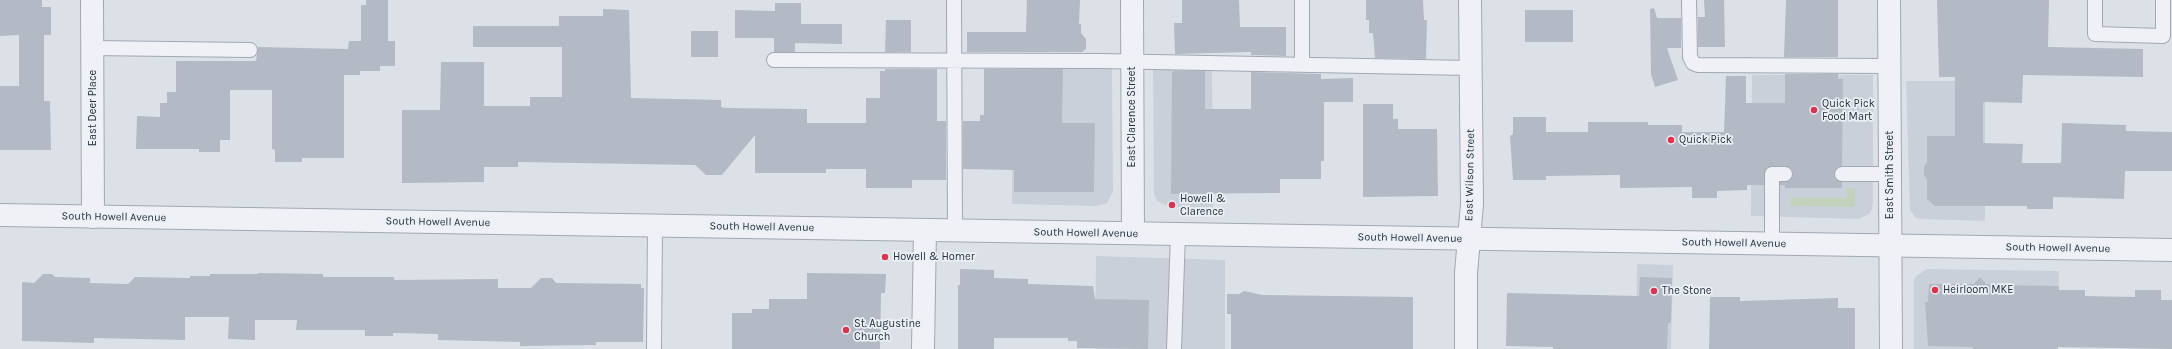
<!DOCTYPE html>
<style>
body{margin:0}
canvas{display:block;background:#dce1e8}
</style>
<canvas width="2172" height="349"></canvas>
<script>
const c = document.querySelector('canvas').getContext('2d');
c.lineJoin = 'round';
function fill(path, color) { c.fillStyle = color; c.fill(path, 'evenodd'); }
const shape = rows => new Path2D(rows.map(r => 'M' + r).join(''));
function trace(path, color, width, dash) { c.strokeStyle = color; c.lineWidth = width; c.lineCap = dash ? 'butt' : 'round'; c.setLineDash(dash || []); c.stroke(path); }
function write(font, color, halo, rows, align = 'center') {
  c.font = font + ' Karla,sans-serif'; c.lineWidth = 3.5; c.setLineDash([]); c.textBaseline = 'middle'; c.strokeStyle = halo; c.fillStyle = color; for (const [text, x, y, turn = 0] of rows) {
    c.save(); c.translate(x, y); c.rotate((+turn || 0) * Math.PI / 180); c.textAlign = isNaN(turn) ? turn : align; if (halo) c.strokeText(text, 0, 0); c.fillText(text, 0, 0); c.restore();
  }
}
const built = shape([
 [1013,66,1112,67,1113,192,1107,203,1096,206,1012,204],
 [1153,70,1212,70,1213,207,1169,207,1157,201,1154,194],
 [1752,75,1873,75,1873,201,1872,209,1869,214,1859,219,1751,216],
 [1906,81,1985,81,1985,221,1923,219,1916,218,1910,210],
 [1096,256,1225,260,1225,349,1095,349],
 [1637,264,1673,265,1671,349,1636,349],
 [1927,269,2059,271,2058,349,1914,349,1914,281,1916,276]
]);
const green = shape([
 [1847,188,1855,188,1855,207,1790,206,1790,199,1792,198,1847,198]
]);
const building = shape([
 [0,0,42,0,42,7,51,7,51,35,44,35,44,101,50,101,51,150,0,150,0,86,19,86,19,35,0,36],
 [366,0,388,0,388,41,395,41,395,66,380,66,380,71,360,71,360,75,344,75,344,158,302,158,302,162,275,162,275,150,272,149,272,90,230,90,230,140,220,140,220,152,199,152,199,149,136,149,137,116,160,117,160,103,167,103,167,92,176,92,176,61,256,61,258,47,348,49,349,41,361,41,361,5,366,5],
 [1027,0,1080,0,1079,24,1081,24,1081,33,1086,39,1086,49,1082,52,967,52,967,32,1026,32],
 [1182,0,1239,0,1240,27,1286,27,1286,56,1251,55,1251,52,1175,54,1174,23,1182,23],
 [1366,0,1423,0,1424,20,1427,20,1426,59,1375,58,1373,33,1369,33,1369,20,1366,20],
 [1704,0,1724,0,1725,47,1698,47,1698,17,1705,17],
 [1786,0,1838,0,1838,57,1784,57],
 [1937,0,2049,0,2048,47,2143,49,2143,77,2023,75,2022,103,1983,102,1983,143,2023,144,2022,163,2061,163,2062,123,2126,125,2126,131,2172,132,2172,171,2125,171,2124,199,2053,197,2053,209,2027,209,2027,206,1935,206,1927,199,1927,179,1924,175,1924,167,1927,162,1927,136,1955,136,1955,77,1939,77],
 [775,3,801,3,801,24,842,24,842,44,795,43,795,52,774,52,774,38,735,38,735,10,775,11],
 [1654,8,1657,18,1681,18,1681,48,1667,48,1678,80,1655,87,1651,74,1650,9],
 [603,9,629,10,631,98,721,100,721,107,725,108,807,109,807,123,866,123,866,98,880,98,880,71,885,71,885,69,937,69,937,121,946,121,946,180,912,180,912,188,866,188,866,169,826,169,826,173,755,173,755,135,722,175,706,175,695,165,518,162,518,167,484,167,484,182,402,183,402,110,440,110,441,62,484,62,484,106,530,106,530,97,562,97,562,47,473,47,473,26,559,26,559,16,603,16],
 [1525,10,1573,10,1573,42,1525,42],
 [886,20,911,20,911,52,885,52],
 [691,31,718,31,718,57,691,57],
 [984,69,1063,69,1062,123,1095,123,1094,192,1014,192,1014,170,963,169,963,121,980,121,980,115,984,115],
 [1175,71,1205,71,1205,109,1251,109,1251,72,1321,74,1321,79,1353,78,1353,102,1324,102,1324,161,1321,161,1321,179,1280,179,1280,193,1171,194,1172,72],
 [1785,74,1838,74,1838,79,1843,79,1842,166,1837,167,1834,174,1835,179,1842,182,1842,188,1785,188,1785,185,1780,185,1780,182,1790,181,1793,174,1792,169,1785,166,1767,167,1764,174,1764,185,1747,185,1747,190,1717,191,1717,198,1692,198,1692,187,1620,188,1620,175,1546,176,1546,180,1513,180,1510,136,1513,134,1513,117,1546,117,1546,132,1588,132,1588,122,1648,122,1648,125,1682,125,1682,132,1724,132,1726,76,1746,76,1746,103,1785,103],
 [1363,104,1393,104,1393,119,1398,119,1398,129,1437,129,1438,196,1363,197],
 [960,269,994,270,994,278,1028,279,1028,284,1093,286,1095,299,1149,300,1148,349,1077,348,1077,341,1068,341,1068,338,994,338,994,349,958,349,958,285,960,285],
 [258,273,323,274,323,277,394,277,394,280,498,279,498,288,531,288,541,278,552,278,556,283,641,284,641,288,644,288,643,342,596,342,596,345,520,346,520,342,438,340,438,334,393,333,393,336,365,336,365,330,296,330,297,320,255,320,255,340,228,339,229,317,185,317,185,340,94,338,94,343,22,341,22,282,34,283,43,274,52,274,55,277,90,278,90,283,128,284,135,277,190,278,190,276,210,276,210,274,258,274],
 [807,273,886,274,885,293,881,293,880,349,732,349,732,313,752,313,752,309,769,309,769,299,807,299],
 [1640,277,1672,278,1671,323,1668,323,1667,349,1553,349,1553,347,1506,346,1507,293,1639,296],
 [1980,277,1986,284,1997,285,2059,286,2059,290,2085,290,2085,296,2135,297,2135,290,2161,290,2161,300,2172,300,2172,349,2058,347,2058,349,1973,349,1973,347,1928,346,1925,302,1928,302,1929,284,1974,284],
 [1244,291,1262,295,1413,297,1413,349,1231,349,1231,314,1227,314,1227,294,1239,294],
 [1710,297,1740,297,1740,301,1838,298,1838,308,1855,308,1855,349,1709,349]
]);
const service = shape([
 [954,0,955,231],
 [1302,0,1302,65],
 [1689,0,1690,57,1693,63,1698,65,1889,66],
 [2095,0,2095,34,2163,36,2163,0],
 [92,48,250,50],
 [774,60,1101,61,1471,68],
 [1842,174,1890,174],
 [1772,243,1772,174,1785,174],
 [654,349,655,226],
 [1174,349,1178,234]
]);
const minor = shape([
 [92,0,93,217],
 [1132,0,1133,233],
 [1889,0,1891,349],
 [923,349,925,230],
 [1466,349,1466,273,1472,204,1470,0]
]);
const tertiary = shape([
 [0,215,2172,250]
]);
const markers = [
 [1814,110,4,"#da344f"],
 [1671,140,4,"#da344f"],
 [1172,205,4,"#da344f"],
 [885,257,4,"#da344f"],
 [1935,290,4,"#da344f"],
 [1654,291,4,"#da344f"],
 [846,330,4,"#da344f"]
];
const poiNames = [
 ["Quick Pick",1822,104],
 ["Food Mart",1822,117],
 ["Quick Pick",1679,140],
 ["Howell &",1180,199],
 ["Clarence",1180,212],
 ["Howell & Homer",893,257],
 ["Heirloom MKE",1943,290],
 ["The Stone",1662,291],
 ["St. Augustine",854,324],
 ["Church",854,337]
];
const streetNames = [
 ["East Deer Place",93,108,-90],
 ["East Clarence Street",1132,117,-90],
 ["East Wilson Street",1470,175,-89],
 ["East Smith Street",1890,175,-90],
 ["South Howell Avenue",114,217,1],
 ["South Howell Avenue",438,222,1],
 ["South Howell Avenue",762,227,1],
 ["South Howell Avenue",1086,233,1],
 ["South Howell Avenue",1410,238,1],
 ["South Howell Avenue",1734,243,1],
 ["South Howell Avenue",2058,248,1]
];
fill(built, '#cad0da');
fill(green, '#c2d2bc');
fill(building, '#b3bac5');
trace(service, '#a1a8b2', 16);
trace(minor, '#a1a8b2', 24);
trace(tertiary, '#a1a8b2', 24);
trace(service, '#eff1f6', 14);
trace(minor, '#eff1f6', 22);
trace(tertiary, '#eff1f6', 22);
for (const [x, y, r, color] of markers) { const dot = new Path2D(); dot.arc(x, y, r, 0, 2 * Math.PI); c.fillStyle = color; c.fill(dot); trace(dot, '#ebf0f5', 1.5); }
write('11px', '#242f3f', '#ebf0f5', poiNames, 'left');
write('11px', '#242f3f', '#ebf0f5', streetNames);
</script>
